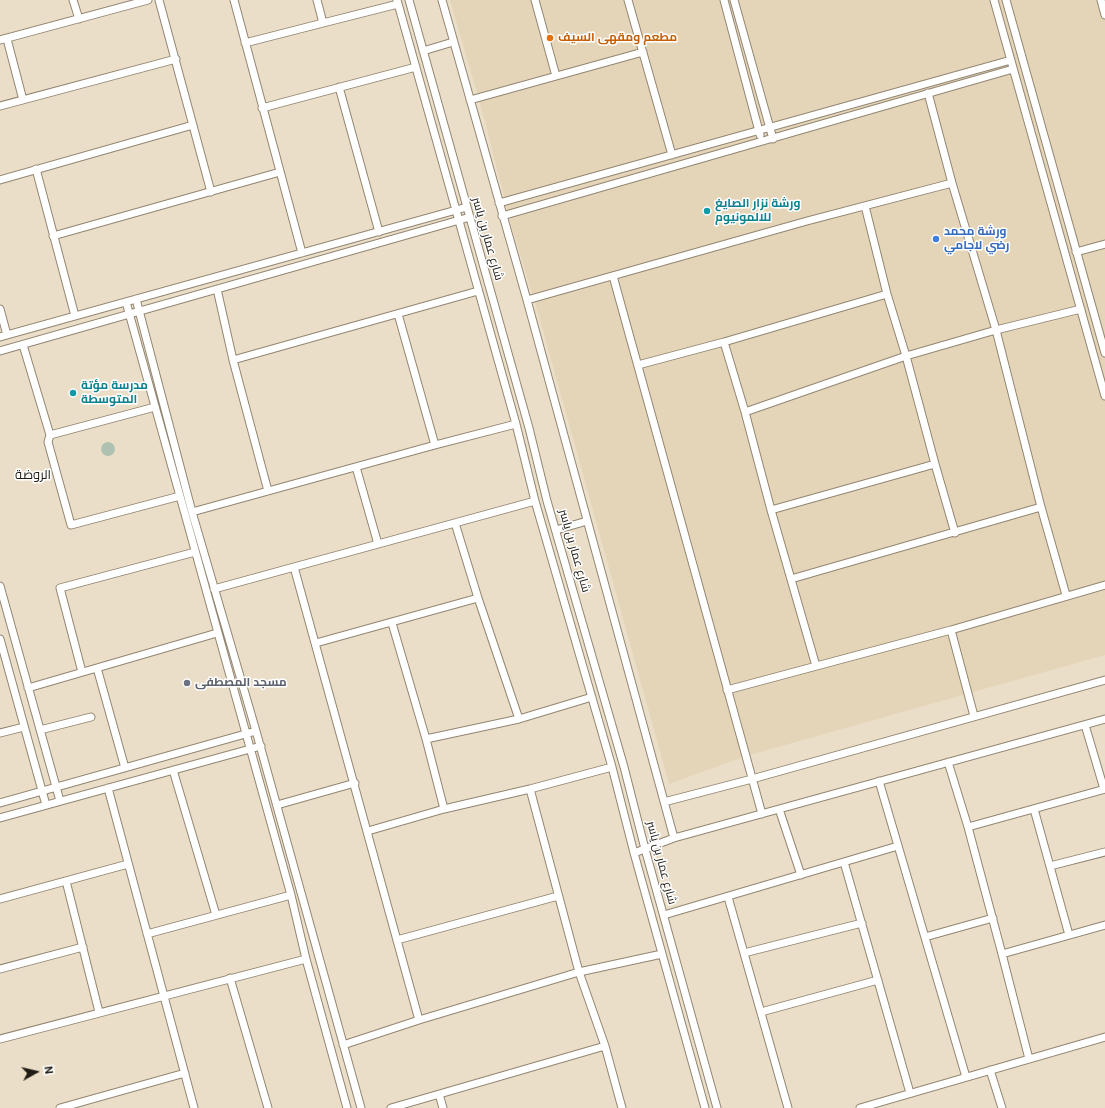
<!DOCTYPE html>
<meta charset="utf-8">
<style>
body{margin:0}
#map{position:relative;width:1105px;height:1108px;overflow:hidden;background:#ebdec8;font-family:Roboto,sans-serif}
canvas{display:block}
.north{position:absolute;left:16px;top:1052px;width:40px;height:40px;-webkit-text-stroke:3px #fff;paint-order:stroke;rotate:82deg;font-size:11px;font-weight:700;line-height:16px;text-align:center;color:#201b13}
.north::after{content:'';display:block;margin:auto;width:14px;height:18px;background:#201b13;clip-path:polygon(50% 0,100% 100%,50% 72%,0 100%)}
</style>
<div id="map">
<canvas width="1105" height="1108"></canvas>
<div class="north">N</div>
</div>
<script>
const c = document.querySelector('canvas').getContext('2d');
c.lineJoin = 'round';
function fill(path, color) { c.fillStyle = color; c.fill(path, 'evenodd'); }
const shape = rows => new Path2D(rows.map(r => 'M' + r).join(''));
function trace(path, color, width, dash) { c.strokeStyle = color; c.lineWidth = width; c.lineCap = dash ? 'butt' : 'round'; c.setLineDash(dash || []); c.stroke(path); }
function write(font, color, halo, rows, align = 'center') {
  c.font = font + ' Roboto,Cairo,sans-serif'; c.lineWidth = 3; c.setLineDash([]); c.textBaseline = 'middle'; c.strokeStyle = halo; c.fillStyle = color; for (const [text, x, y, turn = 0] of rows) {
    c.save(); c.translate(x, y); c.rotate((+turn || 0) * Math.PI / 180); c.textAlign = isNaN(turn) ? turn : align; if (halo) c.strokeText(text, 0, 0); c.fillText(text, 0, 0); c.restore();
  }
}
const built = shape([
 [450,0,1105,0,1105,655,746,756,669,784,539,316,510,221,485,121]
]);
const green = shape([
 '101 449a7 7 0 1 1 14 0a7 7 0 1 1-14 0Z'
]);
const minor = shape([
 [73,0,79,19],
 [159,0,211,192],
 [234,0,302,253],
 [317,0,323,23,398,4],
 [397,0,516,424,535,501,612,767,634,853,705,1108],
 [409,0,529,428,547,501,624,767,645,849,717,1108],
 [442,0,527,300,674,838],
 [535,0,556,76],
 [628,0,672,155],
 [724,0,760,135],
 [734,0,773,139],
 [994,0,1105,396],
 [1006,0,1105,353],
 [1101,0,1105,15],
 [7,39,23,100],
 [0,40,148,0],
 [245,43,323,23],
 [423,51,453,42],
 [339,87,379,232],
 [928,93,952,183,996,330,1041,507,1066,595],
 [470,100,643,52],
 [0,106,176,59],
 [262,108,416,67],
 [36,169,75,316],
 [0,180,193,125],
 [499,203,1011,60],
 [865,206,887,294,906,356,935,464,955,533],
 [502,216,1013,69],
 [53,236,280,172],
 [1076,252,1105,244],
 [613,276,762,814],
 [217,289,233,360,268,491],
 [136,299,192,512,256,731,361,1108],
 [527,300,807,221,952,183],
 [126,302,291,895,306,959,347,1108],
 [0,309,7,335],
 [398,314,435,445],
 [0,337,467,207],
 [724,342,745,412,771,510,816,666],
 [23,345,50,435,155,407],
 [0,351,470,217],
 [233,360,478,291],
 [638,365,724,342,887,294],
 [745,412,906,356,996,330,1081,309],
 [50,435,48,442,71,525,180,496],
 [356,467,378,544],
 [771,510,935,464],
 [192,512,435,445,516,424],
 [455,523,478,598,519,719],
 [556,530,587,521],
 [294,567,419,1020],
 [791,579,1041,507],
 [0,586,60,801],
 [214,589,535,501],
 [392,623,426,739,444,809],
 [951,630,974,716],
 [0,639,46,805],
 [316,643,478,598],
 [97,668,125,768],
 [82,672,60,588,195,552],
 [28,688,217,633],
 [727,690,951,630,1105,585],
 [1085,725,1104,789],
 [40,730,91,717],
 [0,733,24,727],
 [426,739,519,719,592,697],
 [948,762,968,827,1002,954,1029,1059],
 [173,770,216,915],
 [879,781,966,1077],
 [108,788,194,1108],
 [530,789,579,972,605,1046,622,1108],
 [664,802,752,779,1105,680],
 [0,803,256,731],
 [277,805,355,783],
 [779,809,801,875],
 [1034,809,1069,935],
 [0,818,261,746],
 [968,827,1105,789],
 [368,831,444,809,530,789,612,767],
 [634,853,674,838,1105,719],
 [844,862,910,1093],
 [1050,866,1105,852],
 [66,881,99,1012],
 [728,897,788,1108],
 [0,899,128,864],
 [664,915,898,846],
 [147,934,291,895],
 [925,937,993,918],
 [397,940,558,896],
 [744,953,862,923],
 [1002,954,1105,925],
 [0,969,83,947],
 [230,978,268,1108],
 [761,1012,878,980],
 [0,1039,306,959],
 [343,1045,419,1020,579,972,662,954],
 [990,1070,1002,1108],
 [439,1094,443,1108],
 [60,1108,185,1073],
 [391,1108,605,1046],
 [860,1108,1105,1037]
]);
const markers = [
 [550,38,4,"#e8710a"],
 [707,211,4,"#0f9aa8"],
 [936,239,4,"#3f7fe0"],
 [73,393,4,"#0f9aa8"],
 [187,683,4,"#6b7280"]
];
const foodNames = [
 ["مطعم ومقهى السيف",558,38]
];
const cultureNames = [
 ["ورشة نزار الصايغ",715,204],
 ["للالمونيوم",715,218],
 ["مدرسة مؤتة",81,386],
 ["المتوسطة",81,400]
];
const shopNames = [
 ["ورشة محمد",944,232],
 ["رضي لاجامي",944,246]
];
const streetNames = [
 ["شارع عمار بن ياسر",487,239,74],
 ["شارع عمار بن ياسر",574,551,74],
 ["شارع عمار بن ياسر",661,863,75]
];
const worshipNames = [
 ["مسجد المصطفى",195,683]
];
const neighbourhoodNames = [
 ["الروضة",33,476]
];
fill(built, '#e5d5b8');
fill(green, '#afc2b2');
trace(minor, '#928672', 9);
trace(minor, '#fff', 7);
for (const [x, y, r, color] of markers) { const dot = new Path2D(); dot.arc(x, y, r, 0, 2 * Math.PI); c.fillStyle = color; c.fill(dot); trace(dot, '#fff', 1.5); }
write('bold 12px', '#c56008', '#fff', foodNames, 'left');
write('bold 12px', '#0d838f', '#fff', cultureNames, 'left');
write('bold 12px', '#366cbe', '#fff', shopNames, 'left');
write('12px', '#201b13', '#fff', streetNames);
write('bold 12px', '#5b616d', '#fff', worshipNames, 'left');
write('13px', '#201b13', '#fff', neighbourhoodNames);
</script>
